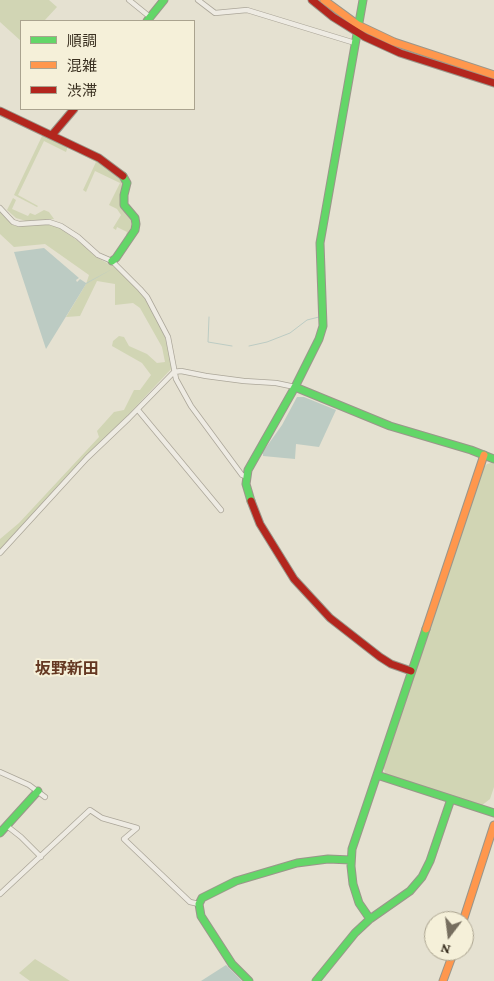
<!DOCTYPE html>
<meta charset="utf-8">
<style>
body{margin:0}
#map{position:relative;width:494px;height:981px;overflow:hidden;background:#e5e1d1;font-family:"Crimson Pro","Noto Sans JP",serif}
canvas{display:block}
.legend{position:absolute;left:20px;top:20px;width:175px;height:90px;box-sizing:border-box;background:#f5f0d9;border:1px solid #aaa38f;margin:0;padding:6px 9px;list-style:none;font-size:15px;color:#3a3021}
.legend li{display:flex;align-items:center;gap:10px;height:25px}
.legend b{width:25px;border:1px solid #aaa38f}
.north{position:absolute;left:424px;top:911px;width:50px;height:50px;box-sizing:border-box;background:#f5f0d9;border:1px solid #aaa38f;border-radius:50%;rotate:195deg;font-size:14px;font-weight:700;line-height:20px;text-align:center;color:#3a3021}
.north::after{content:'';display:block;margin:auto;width:18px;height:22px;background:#766e5f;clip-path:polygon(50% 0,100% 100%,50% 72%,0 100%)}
</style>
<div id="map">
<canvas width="494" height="981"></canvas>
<ul class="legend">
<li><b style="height:6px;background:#63d668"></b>順調</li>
<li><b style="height:6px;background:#ff974d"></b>混雑</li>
<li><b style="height:6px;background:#b3261e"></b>渋滞</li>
</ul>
<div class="north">N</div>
</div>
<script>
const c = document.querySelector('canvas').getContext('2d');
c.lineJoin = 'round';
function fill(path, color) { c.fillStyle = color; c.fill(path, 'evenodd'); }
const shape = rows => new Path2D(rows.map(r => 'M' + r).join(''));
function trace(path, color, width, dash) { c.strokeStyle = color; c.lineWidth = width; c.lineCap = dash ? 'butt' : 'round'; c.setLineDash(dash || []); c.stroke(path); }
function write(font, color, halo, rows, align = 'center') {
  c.font = font + ' "Crimson Pro","Noto Sans JP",serif'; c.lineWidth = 4; c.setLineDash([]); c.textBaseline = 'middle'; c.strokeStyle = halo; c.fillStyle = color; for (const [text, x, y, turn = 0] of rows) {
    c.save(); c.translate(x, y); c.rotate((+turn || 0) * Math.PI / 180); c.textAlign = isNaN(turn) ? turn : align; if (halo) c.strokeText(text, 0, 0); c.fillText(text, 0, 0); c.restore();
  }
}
const green = shape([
 [0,0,49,0,57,7,45,20,47,21,21,21,21,41,0,22],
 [43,134,68,146,66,152,44,141,18,195,38,206,37,207,14,195],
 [79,151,97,160,123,180,124,186,121,206,133,221,134,229,129,235,126,235,127,232,117,227,116,230,113,228,121,215,117,209,109,205,120,183,95,171,86,192,83,190,96,162,78,153],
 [13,198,16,200,12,209,28,216,30,213,35,215,44,210,49,212,54,219,26,221,16,218,7,210],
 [0,212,15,226,47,224,60,228,82,244,96,257,118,269,145,298,161,328,165,337,172,368,127,416,78,464,0,549,0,539,19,523,72,466,99,437,97,431,114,412,124,410,134,390,140,390,151,375,142,363,112,346,113,341,119,336,124,337,129,346,147,354,157,363,165,362,162,347,140,308,133,303,115,305,115,284,97,281,80,316,66,317,86,284,89,275,45,244,14,247,0,234],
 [491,463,494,464,494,787,490,799,481,806,389,776,385,773,383,765,482,469,487,464],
 [35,959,56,972,70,981,30,981,19,973]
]);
const water = shape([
 [44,248,79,278,76,280,77,282,80,279,86,283,114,268,86,284,46,349,14,252],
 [297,397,304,397,336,410,319,447,296,444,295,459,263,456,263,454,262,453,282,425],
 [226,965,242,981,201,981]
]);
const stream = shape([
 [209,317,208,342,232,346],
 [249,346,267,342,290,333,307,320,319,317]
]);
const street = shape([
 [129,0,150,17],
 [198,0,215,13,247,10,355,43],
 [0,208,13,222,19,224,49,222,61,226,78,237,98,255,112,261,140,289,147,297,168,337,176,379,191,406,242,475,247,477],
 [138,410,221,510],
 [0,553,87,458,129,418,174,372,181,371,206,376,244,381,276,383,295,387],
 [0,772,29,785,45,797],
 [7,826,21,837,41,857],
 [0,894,90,810,102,818,137,828,124,839,190,902,199,904]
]);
const fast = shape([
 [147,21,164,0],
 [112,261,116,258,135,230,136,224,135,218,124,205,124,195,127,183,123,176],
 [295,387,390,426,471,450,494,459],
 [251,501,246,484,248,470,295,387,319,339,323,326,320,243,363,0],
 [377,775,494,813],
 [0,833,38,791],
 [370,919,359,903,353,884,351,866,352,849,426,629],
 [249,981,232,964,201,916,199,904,202,898,236,881,297,863,328,859,351,860],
 [316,981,355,933,370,919,410,891,422,877,430,861,451,799]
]);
const slow = shape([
 [324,0,358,25,394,42,494,75],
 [426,629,484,455],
 [463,921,494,825],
 [443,981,454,951]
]);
const jam = shape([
 [312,0,333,17,365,37,400,53,494,83],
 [0,111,99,158,123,176],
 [52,135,74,109],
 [251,501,260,524,294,579,330,618,380,657,391,664,411,671]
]);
const quarterNames = [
 ["坂野新田",67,669]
];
fill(green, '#d1d5b4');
fill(water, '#bccbc3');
trace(stream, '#bccbc3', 1);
trace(street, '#aba699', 6);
trace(fast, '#9a968a', 9);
trace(slow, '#9a968a', 9);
trace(jam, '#9a968a', 9);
trace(street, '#eeebe3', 4.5);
trace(fast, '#63d668', 7);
trace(slow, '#ff974d', 7);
trace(jam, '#b3261e', 7);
write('bold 16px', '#653822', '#f5f0d9', quarterNames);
</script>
